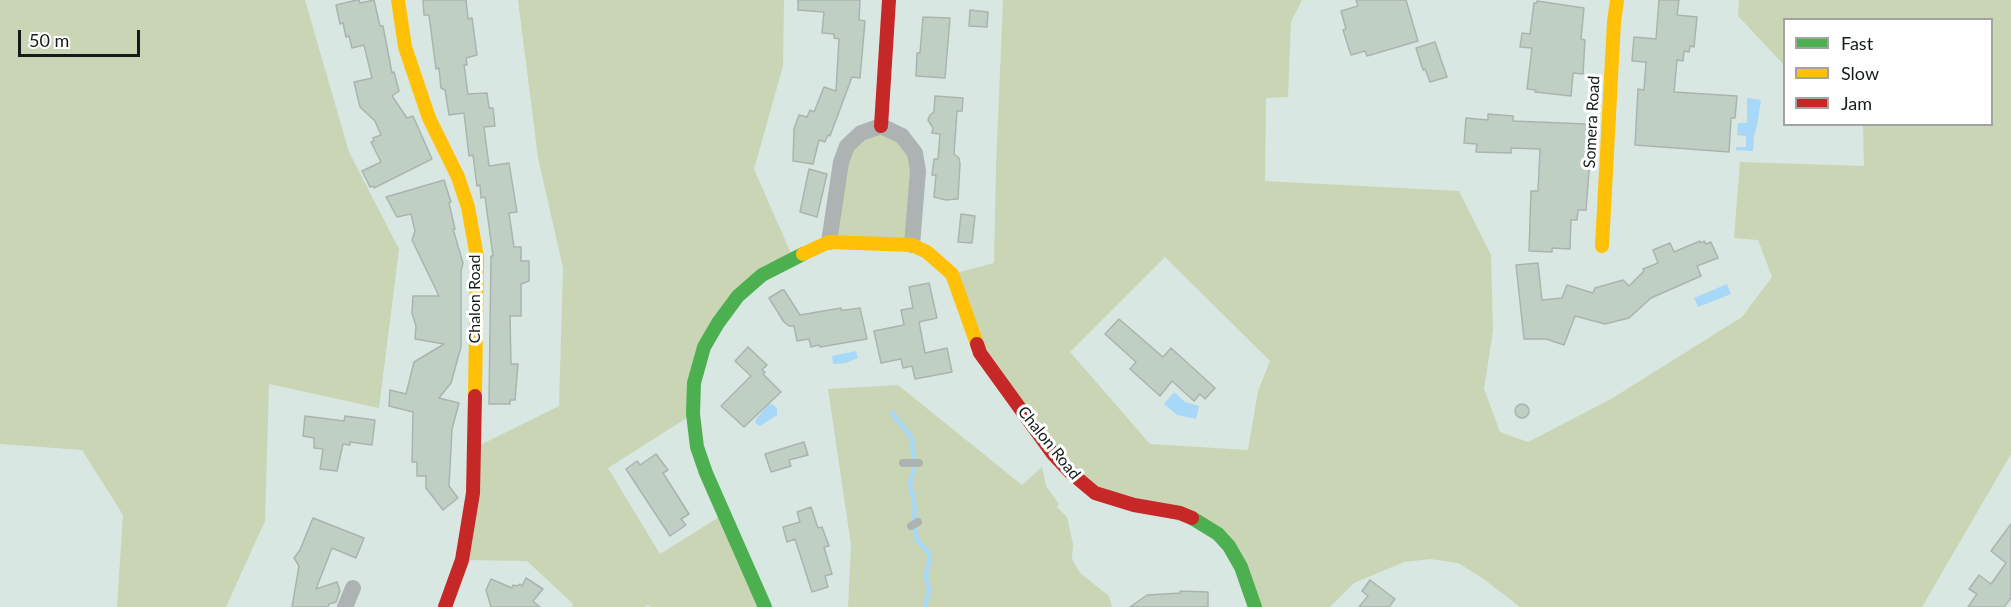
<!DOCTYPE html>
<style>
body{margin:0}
#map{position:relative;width:2011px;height:607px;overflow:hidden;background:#d9e7e3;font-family:Lato,sans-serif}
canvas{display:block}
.legend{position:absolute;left:1783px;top:18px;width:210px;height:108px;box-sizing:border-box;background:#fff;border:2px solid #a1a4a3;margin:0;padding:8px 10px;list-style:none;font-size:18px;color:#131c1a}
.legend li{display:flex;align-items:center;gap:12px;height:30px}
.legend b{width:30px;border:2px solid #a1a4a3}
.scale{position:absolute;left:18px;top:30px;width:122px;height:27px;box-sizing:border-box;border:3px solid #131c1a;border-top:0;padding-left:8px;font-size:18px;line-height:21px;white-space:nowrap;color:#131c1a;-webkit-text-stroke:4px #fff;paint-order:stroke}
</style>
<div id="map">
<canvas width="2011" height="607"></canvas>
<ul class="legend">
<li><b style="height:8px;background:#4caf50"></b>Fast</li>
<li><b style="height:8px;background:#ffc107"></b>Slow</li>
<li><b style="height:8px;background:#c62828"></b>Jam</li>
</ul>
<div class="scale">50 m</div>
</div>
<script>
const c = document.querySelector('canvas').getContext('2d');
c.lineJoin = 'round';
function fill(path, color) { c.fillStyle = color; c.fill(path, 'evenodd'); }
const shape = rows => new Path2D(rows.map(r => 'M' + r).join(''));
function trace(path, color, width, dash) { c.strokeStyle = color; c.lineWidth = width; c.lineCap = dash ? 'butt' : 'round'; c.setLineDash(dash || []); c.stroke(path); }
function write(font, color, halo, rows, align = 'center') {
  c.font = font + ' Lato,sans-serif'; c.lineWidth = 6; c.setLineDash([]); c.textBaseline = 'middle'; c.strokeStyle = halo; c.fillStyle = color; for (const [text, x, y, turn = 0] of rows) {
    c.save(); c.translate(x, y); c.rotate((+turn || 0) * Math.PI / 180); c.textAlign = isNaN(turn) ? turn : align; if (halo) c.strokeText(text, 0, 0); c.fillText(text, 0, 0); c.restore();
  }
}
const green = shape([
 [0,0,305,0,349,152,399,249,379,408,269,384,265,521,226,607,117,607,123,515,82,450,0,444],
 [518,0,784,0,783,66,754,169,793,258,717,323,693,414,608,468,660,554,724,514,765,607,651,607,647,605,645,607,572,607,573,604,527,561,462,560,474,448,559,406,563,268,538,158],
 [1003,0,1302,0,1291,22,1288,97,1266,98,1265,181,1459,191,1491,255,1493,331,1484,389,1500,432,1528,442,1611,399,1742,317,1772,277,1758,240,1734,238,1740,162,1864,166,1863,125,1992,124,1992,20,1784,20,1784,65,1738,16,1739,0,2011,0,2011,454,1922,607,1520,607,1481,577,1458,563,1430,559,1404,562,1354,583,1330,607,1255,607,1218,534,1095,493,994,373,952,274,994,263,996,167],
 [1165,257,1270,361,1258,391,1248,450,1150,444,1070,352],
 [881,126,915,153,912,245,829,242,841,162],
 [898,385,1022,485,1042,467,1046,486,1059,504,1057,507,1067,517,1073,544,1072,559,1080,573,1109,596,1112,607,848,607,851,545,828,389]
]);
const water = shape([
 [1747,98,1761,100,1757,126,1754,136,1753,151,1736,150,1736,147,1746,147,1746,136,1737,135,1738,123,1747,123],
 [1727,284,1731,294,1698,307,1694,298],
 [856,351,858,358,846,363,833,364,832,356],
 [1174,392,1185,402,1199,406,1196,419,1177,415,1164,404],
 [772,404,777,408,777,415,760,426,756,424,755,421,757,418,768,405]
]);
const stream = shape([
 [892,413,912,438,914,469,910,483,915,507,914,520,917,541,927,550,930,557,926,576,929,590,925,607]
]);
const building = shape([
 [357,0,359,0,360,3,374,0,380,26,383,26,392,73,394,72,399,91,392,96,407,118,413,116,432,159,374,188,373,186,370,187,362,171,381,162,371,142,374,141,373,138,381,135,375,121,360,107,354,82,372,78,364,45,352,48,349,36,346,37,343,23,340,24,336,5,357,0],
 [423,0,466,0,468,19,472,18,477,55,466,58,467,65,464,65,468,94,487,93,489,108,493,108,495,126,484,127,489,166,509,163,517,212,509,213,514,247,521,247,521,261,529,261,529,281,521,284,521,316,510,316,511,364,518,364,515,400,510,400,510,404,489,404,491,256,493,256,485,197,481,198,480,185,477,186,473,155,469,156,464,113,449,115,445,90,441,88,439,68,436,69,429,15,424,15,423,0],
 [798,0,860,0,859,20,865,21,860,78,852,77,830,136,828,135,825,142,819,140,813,164,793,161,794,129,799,115,807,117,810,110,814,112,824,87,836,91,839,39,834,38,834,34,822,33,824,12,798,10,798,0],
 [1356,0,1406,0,1418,41,1367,56,1365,51,1351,55,1343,30,1346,29,1341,11,1358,6,1356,0],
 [1659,0,1679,0,1677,15,1697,17,1694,47,1690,46,1689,52,1684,51,1683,61,1677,60,1674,92,1737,96,1735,118,1731,118,1729,152,1635,145,1638,89,1644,90,1646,62,1632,61,1634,37,1656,39,1659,0],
 [1537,1,1584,8,1581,39,1585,40,1583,74,1573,73,1571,96,1535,92,1536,90,1527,89,1532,48,1520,47,1522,33,1530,34,1534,3,1537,3,1537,1],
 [970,10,988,12,987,27,969,26,970,10],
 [923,17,950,18,945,78,916,76,917,53,920,53,923,17],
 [1435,42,1447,77,1430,82,1425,69,1423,70,1416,48,1435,42],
 [935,96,963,98,962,111,957,111,954,154,959,158,960,164,958,199,946,200,934,197,936,175,932,175,934,159,938,159,940,134,932,133,933,128,928,120,930,115,934,112,935,96],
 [1488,114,1513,116,1513,121,1586,124,1586,131,1592,132,1586,210,1578,210,1577,220,1571,220,1570,249,1552,248,1552,252,1529,251,1531,191,1538,191,1540,149,1511,148,1511,153,1476,152,1477,144,1464,143,1466,118,1488,120,1488,114],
 [809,169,827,174,817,217,800,212,809,169],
 [444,180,451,202,449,203,455,229,453,229,463,263,461,271,461,347,451,383,439,398,459,403,452,429,449,486,458,498,443,510,426,488,426,476,417,476,417,462,412,462,413,412,389,406,390,390,406,394,414,362,444,344,415,339,416,326,412,313,413,296,439,296,412,240,415,231,411,214,397,217,386,197,444,180],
 [961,214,975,216,972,243,958,242,961,214],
 [1700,241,1701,243,1704,241,1706,244,1711,242,1718,258,1697,266,1701,276,1651,298,1629,318,1605,324,1575,316,1564,345,1546,339,1524,339,1516,265,1538,263,1542,300,1562,298,1567,285,1593,293,1595,288,1623,280,1629,286,1644,271,1643,269,1658,263,1653,250,1670,243,1674,252,1700,241],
 [929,283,937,318,919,322,925,353,947,348,952,372,915,379,912,366,903,368,901,359,881,363,874,331,904,325,901,310,913,308,909,287,929,283],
 [782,290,784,290,800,315,841,308,841,310,846,310,860,308,867,339,820,347,819,345,811,347,809,339,797,341,794,326,789,326,784,322,769,298,782,290],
 [1119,319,1163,357,1171,348,1215,388,1205,399,1200,394,1194,401,1172,381,1160,396,1130,369,1136,362,1105,334,1119,319],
 [748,347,767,365,762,370,765,372,763,374,781,392,744,427,721,406,751,376,735,361,748,347],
 '1515 411a7 7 0 1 1 14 0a7 7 0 1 1-14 0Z',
 [305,416,344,421,345,416,375,420,372,445,350,442,350,445,343,444,337,471,320,469,323,449,314,448,314,438,303,436,305,416],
 [804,442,808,455,789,460,791,466,771,472,765,454,804,442],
 [656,454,668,470,663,473,689,514,681,519,686,525,670,536,626,469,637,461,640,465,656,454],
 [811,507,818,528,822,527,829,546,824,547,832,574,825,576,828,587,812,592,795,539,787,542,783,527,800,522,797,512,811,507],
 [313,518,364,538,356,558,332,548,316,589,337,582,340,591,336,602,329,604,328,607,292,607,299,566,294,558,300,550,313,518],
 [2011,524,2011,598,2004,607,1968,607,1977,594,1969,589,1979,575,1991,584,2006,563,1991,551,2011,524],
 [526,578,543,589,533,601,540,607,491,607,486,590,491,579,512,588,513,585,517,586,520,584,522,586,526,578],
 [1370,580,1395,599,1389,607,1359,607,1368,596,1362,591,1370,580],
 [1180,591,1208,592,1208,607,1130,607,1147,595,1181,593,1180,591]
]);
const lane = shape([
 [903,463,919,463],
 [911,526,918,522]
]);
const street = shape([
 [829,242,841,162,847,146,861,133,881,126,902,136,915,153,918,171,912,245],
 [345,607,353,588]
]);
const fast = shape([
 [1192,518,1218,534,1229,546,1241,567,1255,607],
 [765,607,706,473,697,447,693,414,694,383,704,347,718,323,738,296,762,275,803,254]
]);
const slow = shape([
 [398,0,405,47,429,118,458,177,468,207,477,257,475,396],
 [1602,246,1614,22,1617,0],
 [803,254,829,242,912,245,927,252,952,274,977,344]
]);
const jam = shape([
 [881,126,889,0],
 [977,344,980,353,1053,454,1070,472,1095,493,1134,505,1180,513,1192,518],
 [445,607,462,560,473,493,475,396]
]);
const streetNames = [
 ["Somera Road",1592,122,-87],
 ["Chalon Road",475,299,-90],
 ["Chalon Road",1049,443,51]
];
fill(green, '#c9d5b5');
fill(water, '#a8d8f7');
trace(stream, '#a8d8f7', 4.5);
fill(building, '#bfcfc4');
trace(building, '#aab4af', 1.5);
trace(lane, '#adb2b3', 8);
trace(street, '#adb2b3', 16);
trace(fast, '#4caf50', 14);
trace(slow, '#ffc107', 14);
trace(jam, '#c62828', 14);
write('16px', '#131c1a', '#fff', streetNames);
</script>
